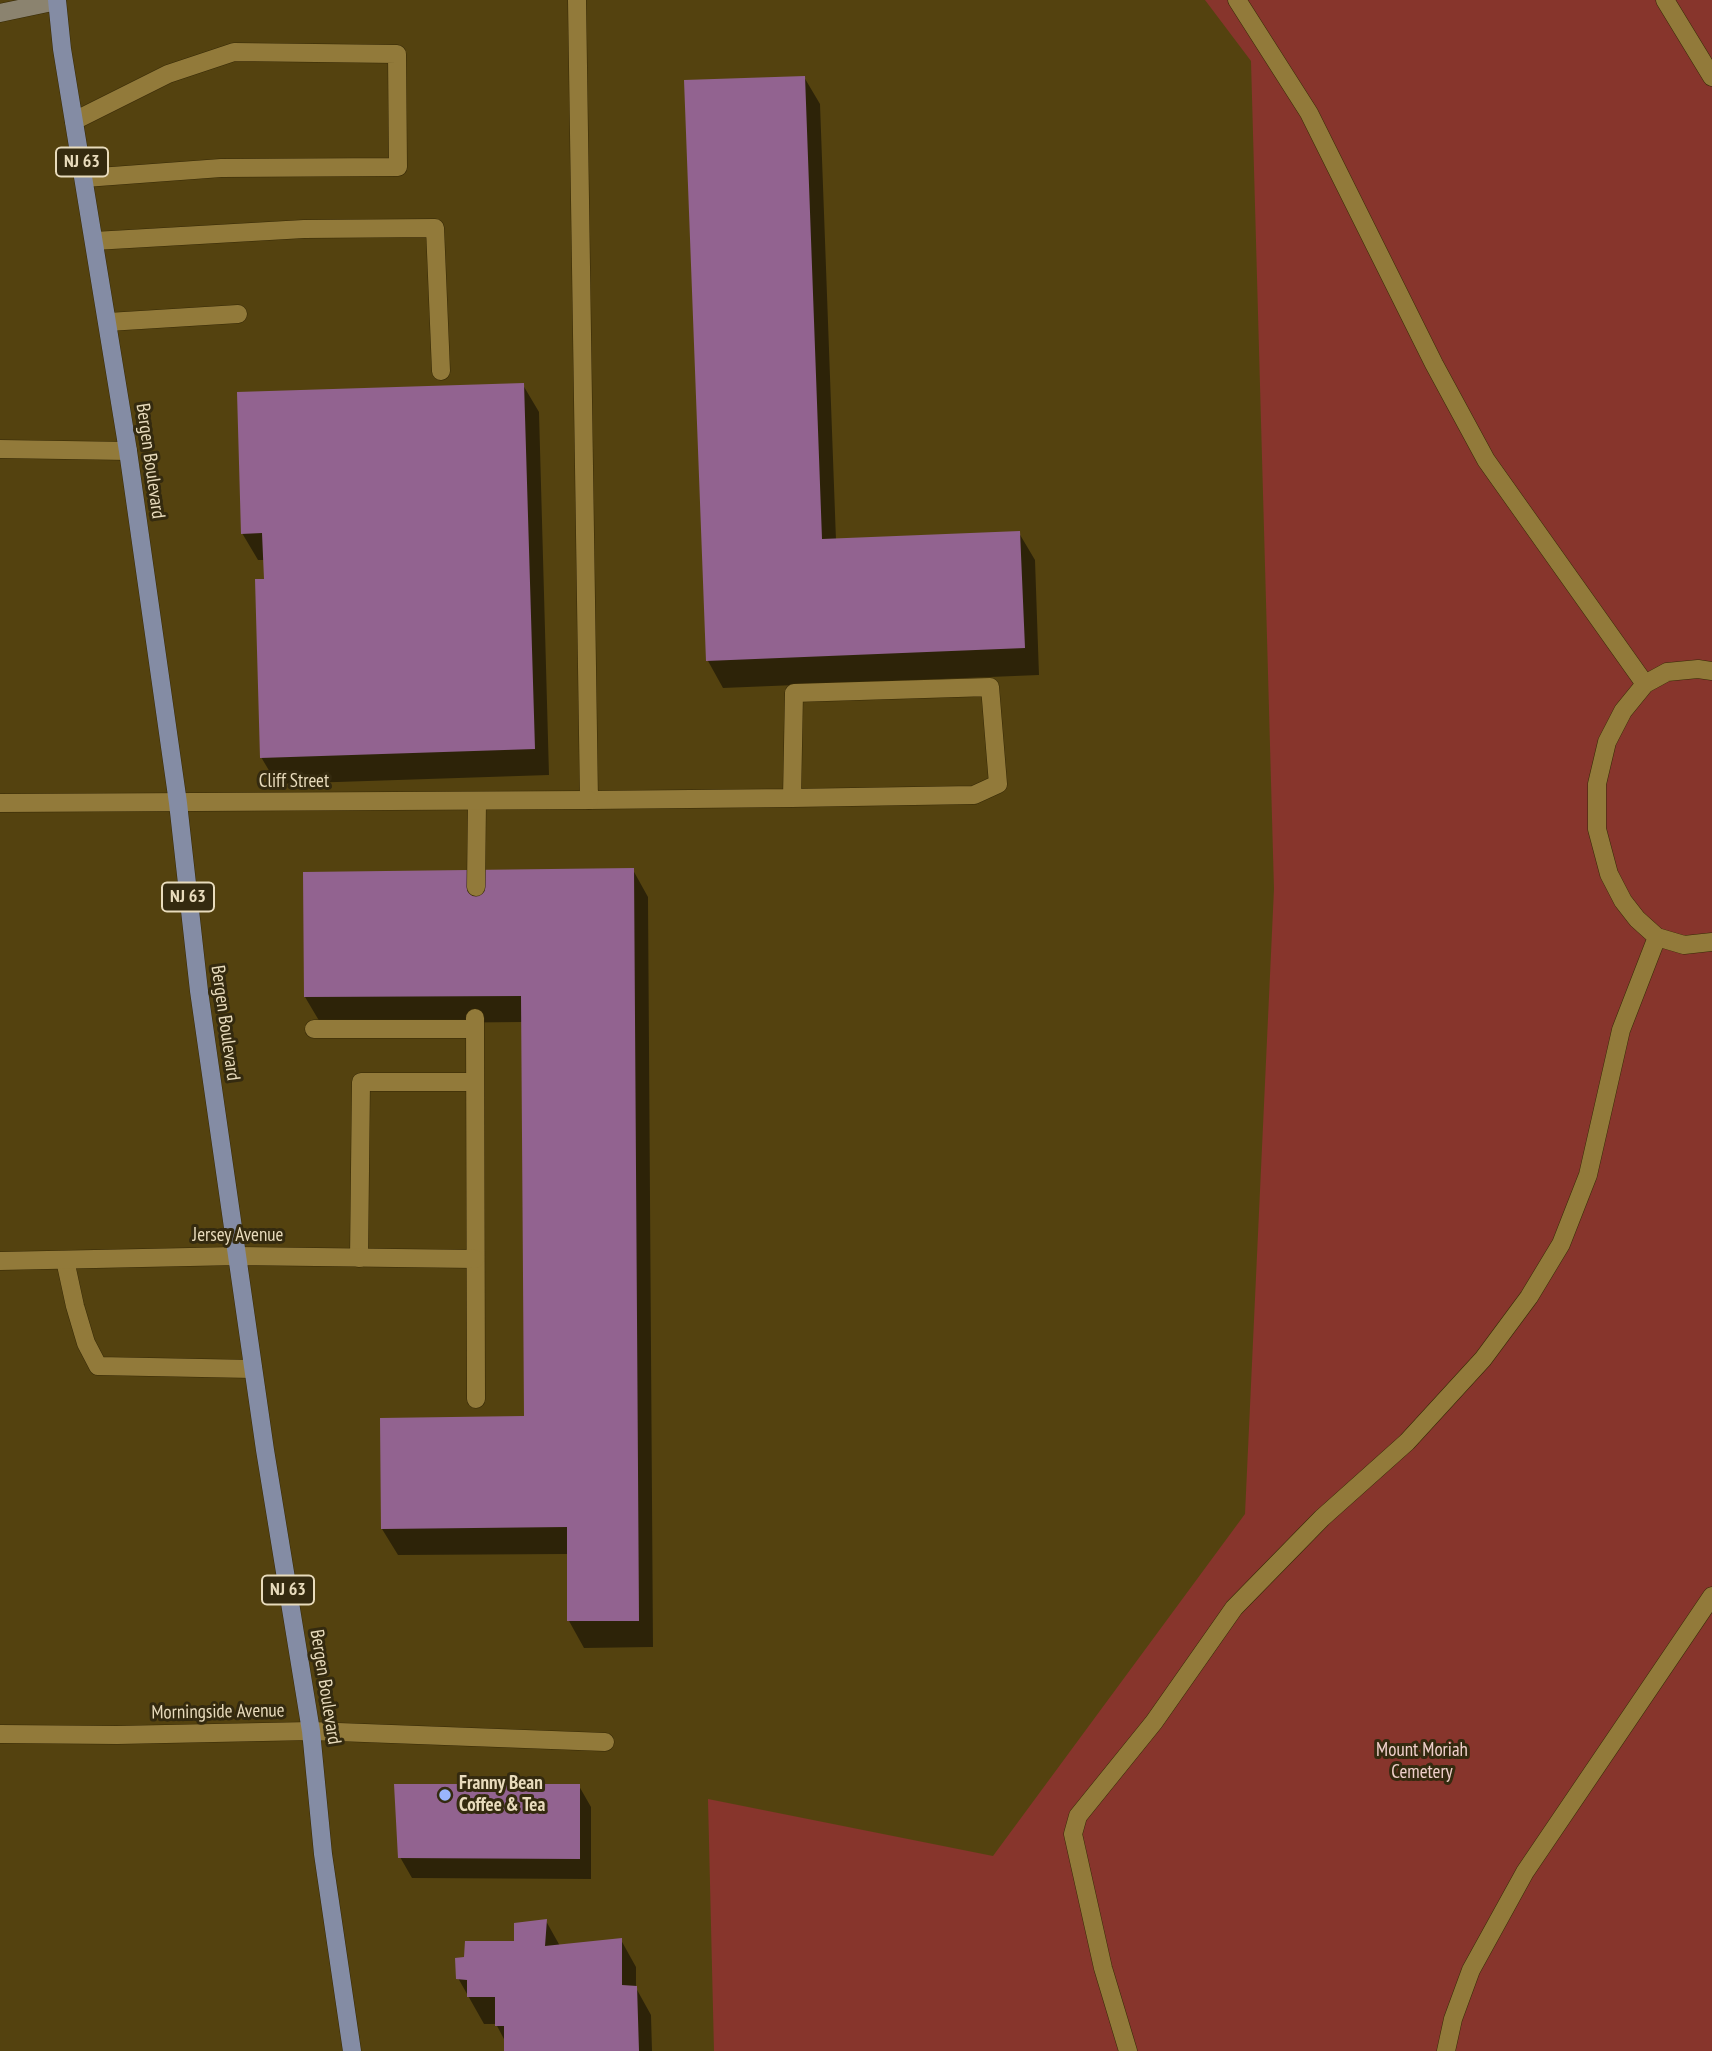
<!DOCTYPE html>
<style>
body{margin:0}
canvas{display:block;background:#54420f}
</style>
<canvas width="1712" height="2051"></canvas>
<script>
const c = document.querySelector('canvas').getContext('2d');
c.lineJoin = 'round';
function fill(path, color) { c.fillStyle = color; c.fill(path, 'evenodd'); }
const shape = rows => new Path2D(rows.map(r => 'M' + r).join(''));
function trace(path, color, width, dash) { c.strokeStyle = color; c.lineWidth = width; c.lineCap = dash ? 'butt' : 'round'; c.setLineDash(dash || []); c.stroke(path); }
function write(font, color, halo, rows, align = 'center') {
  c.font = font + ' "PT Sans Narrow",sans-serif'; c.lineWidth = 6; c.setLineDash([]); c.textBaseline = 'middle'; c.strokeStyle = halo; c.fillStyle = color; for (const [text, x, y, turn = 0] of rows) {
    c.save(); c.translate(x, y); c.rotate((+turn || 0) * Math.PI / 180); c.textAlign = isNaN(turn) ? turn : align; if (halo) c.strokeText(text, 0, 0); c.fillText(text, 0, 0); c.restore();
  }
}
const green = shape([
 [1205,0,1712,0,1712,2051,714,2051,708,1799,993,1856,1245,1514,1274,889,1251,61]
]);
const shadow = shape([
 [804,77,820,104,836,540,1019,533,1035,560,1039,675,723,688,708,661],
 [523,385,539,412,549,775,277,784,261,757,265,560,258,560,242,533],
 [633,870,648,897,653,1647,584,1648,569,1621,568,1554,398,1555,382,1529,525,1418,523,1022,321,1024,305,997],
 [579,1786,591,1807,591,1879,412,1878,400,1857],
 [546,1921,560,1946,621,1940,636,1967,636,1988,651,2015,652,2051,505,2051,505,2041,496,2024,484,2024,458,1978,516,1943]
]);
const building = shape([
 [805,76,822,539,1020,531,1025,648,706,661,684,80],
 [524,383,535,749,260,758,255,579,264,579,262,533,241,534,237,392],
 [634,868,639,1621,567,1621,567,1527,381,1529,380,1418,524,1416,521,996,304,997,303,872],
 [394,1784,580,1784,580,1859,398,1858],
 [547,1919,545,1946,622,1938,622,1985,637,1986,639,2051,504,2051,504,2026,495,2026,495,1997,467,1997,467,1980,456,1979,455,1958,464,1957,465,1941,514,1941,514,1923]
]);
const lane = shape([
 [577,0,589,800,792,798,974,795,998,784,990,687,794,693,792,798],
 [1237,0,1309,113,1434,364,1486,460,1645,684],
 [1665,0,1712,77],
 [74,121,168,74,234,52,397,54,398,167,221,168,85,178],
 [94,241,304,229,435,228,441,371],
 [108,322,238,314],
 [0,449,128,451],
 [1712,671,1698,669,1667,672,1645,684,1623,711,1607,742,1597,784,1597,829,1609,874,1623,901,1637,919,1657,937,1684,945,1712,942],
 [476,887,477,802],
 [475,1018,476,1399],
 [314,1029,475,1029],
 [359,1258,361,1082,475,1082],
 [65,1260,75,1306,86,1343,98,1366,253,1369],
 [1128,2051,1103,1968,1073,1834,1078,1816,1154,1722,1234,1608,1322,1518,1407,1442,1483,1359,1529,1297,1561,1244,1588,1175,1621,1030,1657,937],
 [1446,2051,1453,2019,1471,1970,1525,1872,1712,1596]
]);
const street = shape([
 [0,803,589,800],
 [0,1261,237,1256,475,1259],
 [0,1734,117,1735,311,1731,605,1742]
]);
const secondary = shape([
 [0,13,57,1]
]);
const primary = shape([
 [57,0,62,49,128,451,178,803,199,991,265,1450,311,1731,323,1854,352,2051]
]);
const markers = [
 [445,1795,7,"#9ab5fd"]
];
const shields = [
 [82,162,52],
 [188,897,52],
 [288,1590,52]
];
const shieldNames = [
 ["NJ 63",82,162],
 ["NJ 63",188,897],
 ["NJ 63",288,1590]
];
const streetNames = [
 ["Bergen Boulevard",150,461,82],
 ["Cliff Street",294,782],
 ["Bergen Boulevard",225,1023,82],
 ["Jersey Avenue",238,1236],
 ["Bergen Boulevard",325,1687,81],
 ["Morningside Avenue",218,1712,-1]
];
const parkNames = [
 ["Mount Moriah",1422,1751],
 ["Cemetery",1422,1773]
];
const poiNames = [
 ["Franny Bean",459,1784],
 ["Coffee & Tea",459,1806]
];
fill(green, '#87352c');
fill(shadow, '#0007');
fill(building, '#926390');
trace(lane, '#362906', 19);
trace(street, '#362906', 19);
trace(secondary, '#362906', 19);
trace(primary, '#362906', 19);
trace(lane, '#927a3a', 18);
trace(street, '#927a3a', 18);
trace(secondary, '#8b836f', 18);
trace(primary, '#848ca4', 18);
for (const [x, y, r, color] of markers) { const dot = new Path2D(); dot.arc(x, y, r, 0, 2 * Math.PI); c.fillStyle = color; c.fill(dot); trace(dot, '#342a0f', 2.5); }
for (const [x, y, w] of shields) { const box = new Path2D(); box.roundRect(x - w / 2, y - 14.5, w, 29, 5); c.fillStyle = '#342a0f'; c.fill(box); trace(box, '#e8dbbc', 2); }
write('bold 18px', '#e8dbbc', null, shieldNames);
write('19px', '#e8dbbc', '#342a0f', streetNames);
write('19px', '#f0d0cb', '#342a0f', parkNames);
write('bold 19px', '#e8dbbc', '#342a0f', poiNames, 'left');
</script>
